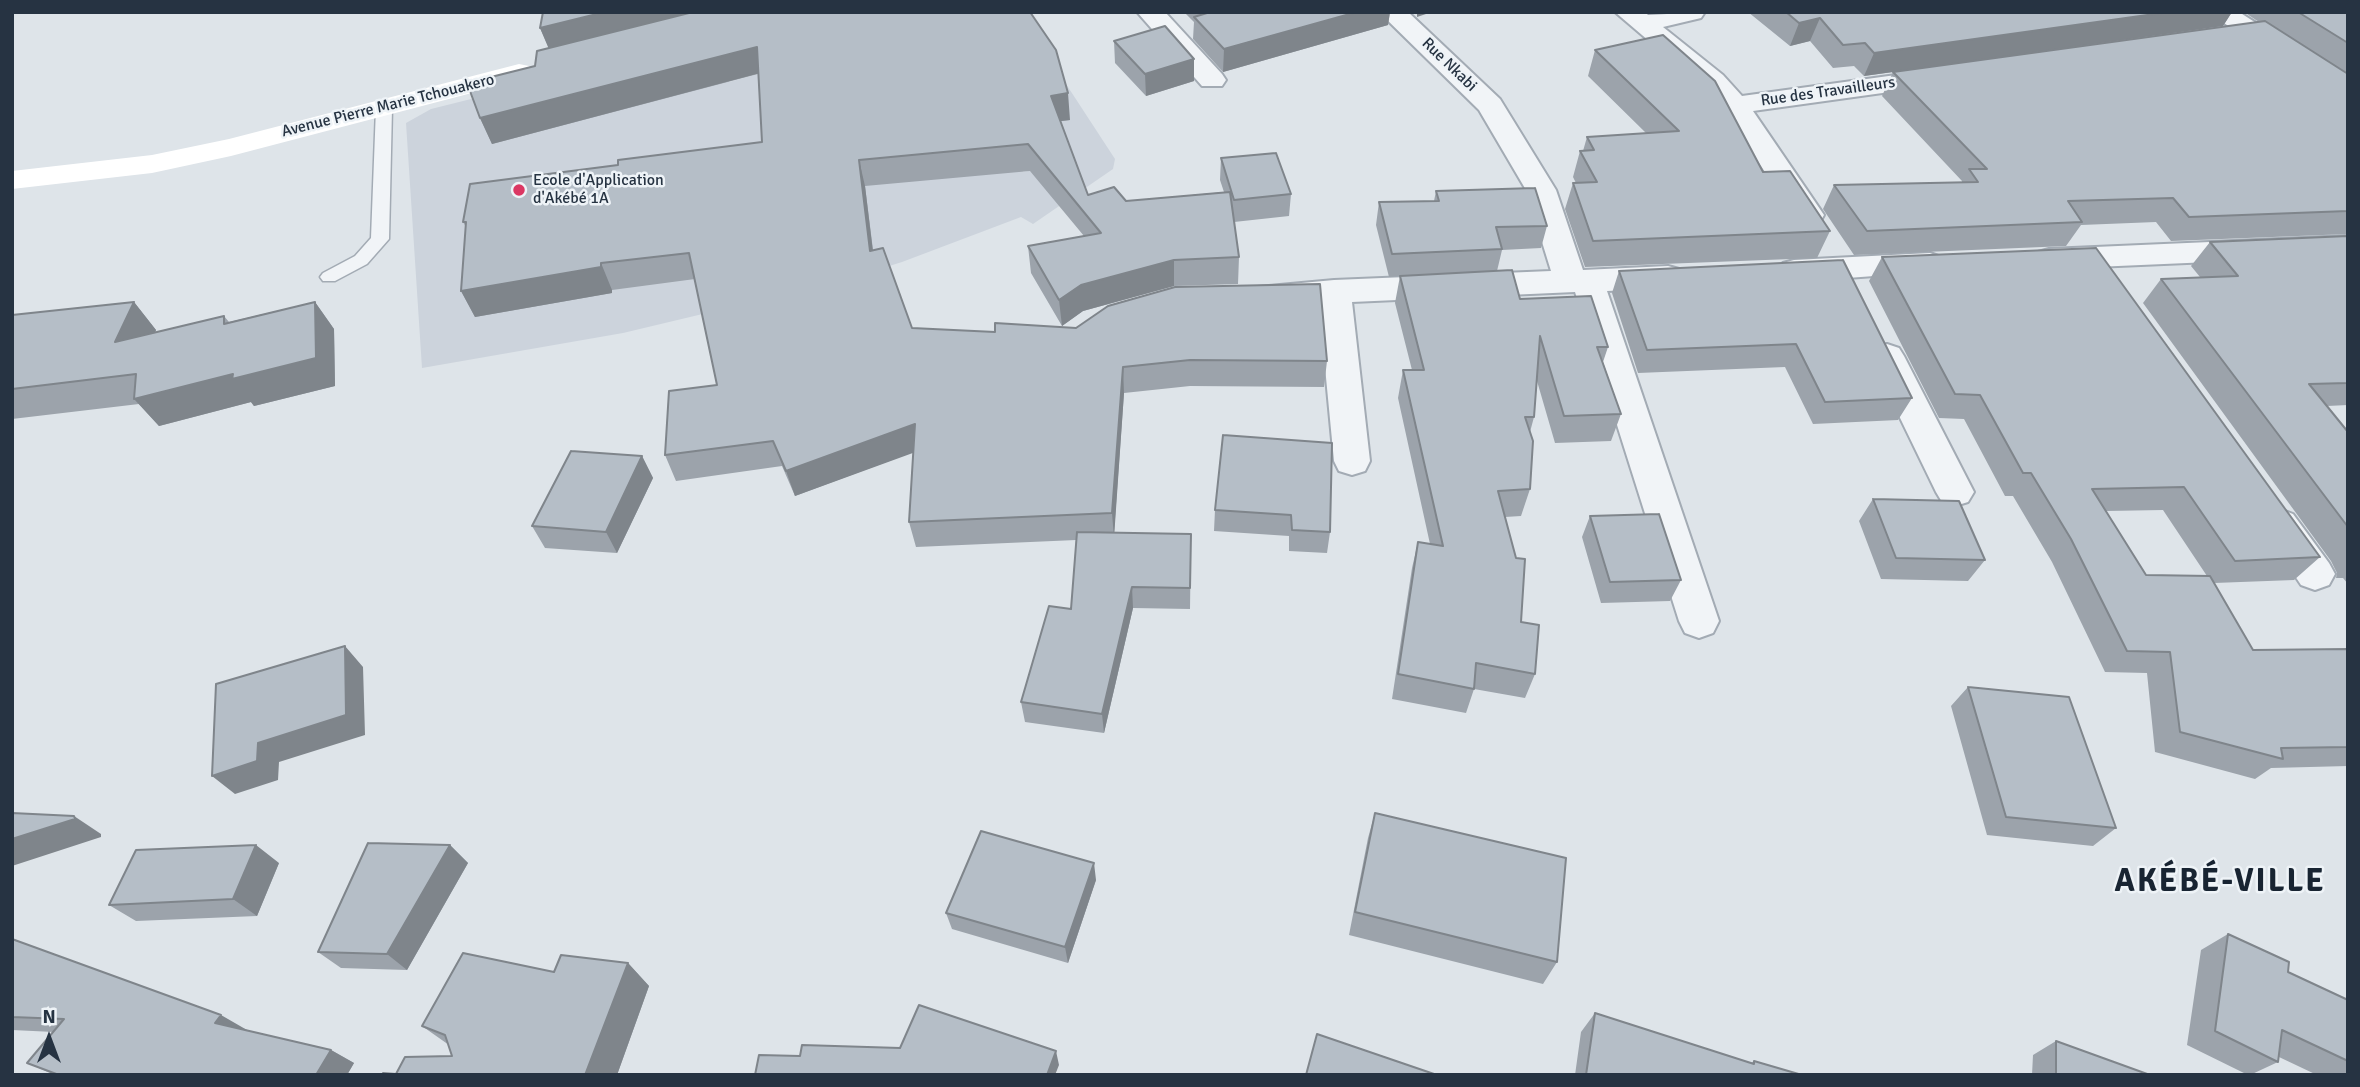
<!DOCTYPE html>
<meta charset="utf-8">
<style>
body{margin:0}
#map{position:relative;width:2360px;height:1087px;overflow:hidden;background:#dee4e9;font-family:Signika,sans-serif}
canvas{display:block}
.frame{position:absolute;inset:0;border:14px solid #263342;pointer-events:none}
.north{position:absolute;left:14px;top:1003px;width:70px;height:70px;-webkit-text-stroke:5px #eef3f7;paint-order:stroke;rotate:0deg;font-size:19px;font-weight:700;line-height:28px;text-align:center;color:#263342}
.north::after{content:'';display:block;margin:auto;width:24px;height:32px;background:#263342;clip-path:polygon(50% 0,100% 100%,50% 72%,0 100%)}
</style>
<div id="map">
<canvas width="2360" height="1087"></canvas>
<div class="frame"></div>
<div class="north">N</div>
</div>
<script>
const c = document.querySelector('canvas').getContext('2d');
c.lineJoin = 'round';
function fill(path, color) { c.fillStyle = color; c.fill(path, 'evenodd'); }
const shape = rows => new Path2D(rows.map(r => 'M' + r).join(''));
function trace(path, color, width, dash) { c.strokeStyle = color; c.lineWidth = width; c.lineCap = dash ? 'butt' : 'round'; c.setLineDash(dash || []); c.stroke(path); }
function write(font, color, halo, rows, align = 'center') {
  c.font = font + ' Signika,sans-serif'; c.lineWidth = 5; c.setLineDash([]); c.textBaseline = 'middle'; c.strokeStyle = halo; c.fillStyle = color; for (const [text, x, y, turn = 0] of rows) {
    c.save(); c.translate(x, y); c.rotate((+turn || 0) * Math.PI / 180); c.textAlign = isNaN(turn) ? turn : align; if (halo) c.strokeText(text, 0, 0); c.fillText(text, 0, 0); c.restore();
  }
}
const built = shape([
 [820,12,710,50,729,82,924,28,1019,12,1115,159,1113,169,1033,224,1021,217,902,262,841,281,623,333,422,368,406,123,431,109],
 [1010,136,1069,164,1023,172]
]);
const service = shape([
 [384,103,392,108,389,239,367,264,335,281,323,281,320,277,323,273,355,256,371,238,376,108,384,103]
]);
const minor = shape([
 [1137,12,1165,12,1222,74,1226,80,1222,86,1202,86,1137,12],
 [1379,12,1408,12,1500,99,1556,190,1583,270,1668,266,1679,269,1684,277,1679,285,1668,288,1607,291,1719,621,1713,633,1699,638,1685,633,1679,621,1575,292,1352,302,1370,461,1365,471,1352,475,1339,471,1334,461,1319,304,1270,306,1258,303,1254,295,1258,287,1334,280,1551,271,1526,190,1479,110,1379,12],
 [1615,12,1645,12,1648,15,1705,12,1701,18,1663,27,1723,75,1742,96,1940,69,1950,71,1954,77,1950,83,1940,85,1753,111,1824,215,1820,222,1809,225,1798,222,1724,110,1703,87,1615,12],
 [2208,12,2239,12,2348,82,2348,103,2338,101,2208,12],
 [2348,236,2348,256,2049,269,2038,266,2033,259,2038,252,2049,249,2348,236],
 [1930,253,1941,257,1946,264,1941,271,1794,282,1783,279,1778,271,1783,263,1794,260,1930,253],
 [1887,344,1899,348,1904,356,1974,492,1968,502,1955,506,1942,502,1936,492,1870,356,1875,348,1887,344],
 [2280,509,2293,514,2329,563,2335,574,2329,585,2315,590,2301,585,2267,534,2261,524,2267,514,2280,509]
]);
const secondary = shape([
 [519,64,529,66,533,72,529,78,231,156,152,173,12,189,12,171,152,155,229,139,519,64]
]);
const wall = shape([
 [1184,12,1390,12,1388,25,1223,72,1193,39,1194,22],
 [1748,12,2232,12,2223,26,1981,60,2259,22,2244,12,2348,12,2348,234,2171,241,2156,222,2081,225,2066,246,1854,255,1823,209,1834,185,1962,182,1962,181,1882,96,1893,72,1864,76,1854,66,1833,68,1810,41,1790,46],
 [540,28,1070,120,1060,121,1088,195,1126,201,1224,192,1220,180,1221,158,1291,194,1289,216,1234,222,1239,257,1238,284,1174,286,1083,311,1062,326,1031,273,1028,246,1084,236,1030,171,865,186,873,250,912,328,1327,361,1324,387,1190,386,1124,393,1114,533,1191,534,1190,609,1133,608,1104,733,1025,722,1021,702,1071,609,1076,540,916,547,909,522,913,452,795,496,782,466,676,481,665,455,717,385,695,279,612,290,612,293,475,317,461,291,466,227,463,222,618,165,762,142,758,74,492,144,480,118,535,66,549,48],
 [1114,41,1194,59,1194,81,1146,96,1115,63],
 [1595,50,1763,172,1830,231,1817,258,1585,267,1565,209,1573,183,1576,183,1573,177,1580,151,1583,151,1587,137,1646,133,1588,76],
 [1436,191,1547,226,1541,248,1502,250,1497,271,1520,299,1608,347,1603,362,1621,414,1611,441,1555,443,1537,381,1534,417,1530,432,1530,489,1521,516,1505,517,1521,622,1535,674,1525,698,1474,689,1466,713,1392,699,1412,568,1418,542,1430,544,1398,398,1403,370,1412,370,1395,303,1400,276,1389,277,1376,225,1379,202,1434,201],
 [2348,236,2348,405,2327,406,2348,432,2348,584,2343,578,2336,578,2337,573,2331,561,2143,303,2161,279,2200,277,2191,266,2210,242],
 [1882,257,2320,557,2294,580,2214,583,2253,650,2348,649,2348,766,2271,768,2255,779,2155,752,2147,673,2105,672,2052,562,2013,496,2005,496,1964,419,1939,418,1869,281],
 [2163,510,2207,576,2146,575,2106,511],
 [1843,260,1912,398,1898,420,1813,424,1785,367,1638,373,1612,293,1619,271],
 [134,302,156,330,155,333,224,316,229,322,315,302,334,329,335,386,254,406,251,402,159,426,139,404,12,419,12,315],
 [1223,435,1330,532,1327,553,1289,551,1289,536,1214,531,1215,510],
 [642,456,653,478,617,553,545,548,532,526],
 [1873,499,1985,560,1968,581,1881,579,1859,521],
 [1590,516,1681,580,1670,601,1601,603,1582,537],
 [1968,687,2116,828,2093,846,1987,835,1951,706],
 [1375,813,1557,962,1543,984,1349,935,1368,838],
 [450,845,468,863,407,970,341,968,318,952],
 [279,863,257,916,136,921,109,905],
 [1096,880,1068,963,952,929,946,913],
 [2228,934,2288,972,2348,1000,2348,1075,2317,1075,2279,1057,2278,1062,2250,1075,2248,1075,2187,1045,2201,950],
 [12,939,246,1030,331,1050,354,1063,347,1075,55,1075,27,1063,54,1032,12,1030],
 [628,963,649,986,617,1075,396,1074,452,1056,449,1045,422,1026,554,972],
 [1595,1013,1751,1063,1754,1061,1802,1075,1575,1075,1581,1032],
 [2056,1041,2150,1075,2032,1075,2033,1055]
]);
const shadedWall = shape([
 [605,12,716,12,551,54,540,28],
 [1357,12,1390,12,1388,25,1223,72,1224,49],
 [1417,12,1432,12,1417,17],
 [2169,12,2232,12,2223,26,1864,76,1874,53],
 [1820,18,1810,41,1790,46,1799,23],
 [757,47,764,72,492,144,480,118],
 [1194,59,1194,81,1146,96,1145,74],
 [1068,93,1070,120,1053,122,1051,96],
 [859,160,865,186,876,277,870,251],
 [1174,260,1174,286,1083,311,1062,326,1059,300,1081,285],
 [601,263,612,290,612,293,475,317,461,291],
 [134,302,156,330,139,370,115,342],
 [315,302,334,329,335,386,254,406,251,402,159,426,134,399],
 [1123,367,1124,393,1114,538,1112,513],
 [915,424,921,450,795,496,786,471],
 [642,456,653,478,617,553,606,532],
 [1132,587,1133,608,1104,733,1102,714],
 [345,646,363,667,365,735,279,762,278,780,235,794,212,776,258,743],
 [74,816,101,834,101,837,12,866,12,839],
 [256,845,279,863,257,916,233,899],
 [450,845,468,863,407,970,387,954],
 [1094,863,1096,880,1068,963,1065,947],
 [628,963,649,986,617,1075,585,1075],
 [221,1015,247,1030,241,1037,215,1023],
 [331,1050,354,1063,347,1075,316,1075],
 [1056,1051,1059,1065,1055,1075,1047,1075]
]);
const building = shape([
 [543,12,605,12,540,28,543,12],
 [693,12,1030,12,1056,50,1068,93,1051,96,1088,195,1114,187,1126,201,1230,192,1239,257,1174,260,1081,285,1059,300,1028,246,1101,233,1028,144,859,160,870,251,883,248,912,328,995,332,995,323,1076,328,1108,306,1175,287,1320,284,1327,361,1190,360,1123,367,1112,513,909,522,915,424,786,471,773,441,665,455,669,391,717,385,689,253,601,263,601,267,461,291,466,222,463,222,470,184,618,165,618,160,762,142,757,47,480,118,467,83,535,66,537,51,693,12],
 [1206,12,1357,12,1224,49,1194,17,1207,13,1206,12],
 [1786,12,2169,12,1874,53,1865,43,1843,45,1820,18,1799,23,1786,12],
 [2298,12,2348,12,2348,43,2298,12],
 [2265,21,2348,74,2348,211,2189,217,2173,198,2068,201,2082,222,1867,231,1834,185,1978,182,1969,169,1987,169,1893,72,2265,21],
 [1165,26,1194,59,1145,74,1114,41,1165,26],
 [1663,35,1715,81,1763,172,1790,171,1830,231,1593,241,1573,183,1597,182,1580,151,1594,150,1587,137,1679,131,1595,50,1663,35],
 [1276,153,1291,194,1234,200,1221,158,1276,153],
 [1535,188,1547,226,1496,227,1502,249,1392,254,1379,202,1439,201,1436,191,1535,188],
 [2348,236,2348,383,2309,384,2348,432,2348,527,2161,279,2238,276,2210,242,2348,236],
 [2096,248,2320,557,2235,561,2184,487,2092,489,2146,575,2210,576,2253,650,2348,649,2348,747,2281,748,2283,759,2180,732,2170,652,2127,651,2071,539,2031,473,2023,473,1980,395,1955,394,1882,257,2096,248],
 [1843,260,1912,398,1825,402,1796,344,1647,350,1619,271,1843,260],
 [1512,270,1520,299,1591,296,1608,347,1597,347,1621,414,1564,416,1540,336,1534,417,1525,417,1533,441,1530,489,1498,491,1516,558,1525,559,1521,622,1539,625,1535,674,1476,663,1474,689,1398,674,1418,542,1443,546,1403,370,1424,370,1400,276,1512,270],
 [134,302,115,342,224,316,224,324,315,302,316,358,232,379,233,374,134,399,136,374,12,389,12,315,134,302],
 [1223,435,1332,443,1330,532,1292,530,1291,515,1215,510,1223,435],
 [571,451,642,456,606,532,532,526,571,451],
 [1873,499,1959,501,1985,560,1896,558,1873,499],
 [1659,514,1681,580,1610,582,1590,516,1659,514],
 [1077,532,1191,534,1190,588,1132,587,1102,714,1021,702,1049,606,1071,609,1077,532],
 [345,646,346,715,258,743,257,761,212,776,216,684,345,646],
 [1968,687,2069,697,2116,828,2006,817,1968,687],
 [12,813,74,816,75,819,12,839,12,813],
 [1375,813,1566,858,1557,962,1355,912,1375,813],
 [981,831,1094,863,1065,947,946,913,981,831],
 [368,843,450,845,387,954,318,952,368,843],
 [256,845,233,899,109,905,136,850,256,845],
 [2228,934,2289,962,2288,972,2348,1000,2348,1061,2282,1030,2278,1062,2215,1031,2228,934],
 [12,939,221,1015,215,1023,331,1050,316,1075,59,1075,27,1063,64,1019,12,1017,12,939],
 [463,953,554,972,561,955,628,963,585,1075,382,1075,383,1073,396,1074,405,1057,452,1056,445,1035,422,1026,463,953],
 [919,1005,1056,1051,1047,1075,755,1075,759,1055,800,1056,802,1045,900,1048,919,1005],
 [1595,1013,1754,1064,1754,1061,1802,1075,1586,1075,1595,1013],
 [1317,1034,1437,1075,1306,1075,1317,1034],
 [2056,1041,2150,1075,2056,1075,2056,1041]
]);
const markers = [
 [519,190,7,"#db3763"]
];
const farStreetnames = [
 ["Rue Nkabi",1449,65,44],
 ["Rue des Travailleurs",1828,92,-8],
 ["Avenue Pierre Marie Tchouakero",388,106,-14]
];
const farPoinames = [
 ["Ecole d'Application",533,181],
 ["d'Akébé 1A",533,199]
];
const nearDistrictnames = [
 ["AKÉBÉ-VILLE",2220,883]
];
fill(built, '#ccd3dc');
trace(service, '#a3abb4', 3);
trace(minor, '#a3abb4', 4);
fill(service, '#f1f4f7');
fill(minor, '#f1f4f7');
fill(secondary, '#fff');
fill(wall, '#9ca3ab');
fill(shadedWall, '#7f858b');
fill(building, '#b5bec7');
trace(building, '#7f858b', 2);
for (const [x, y, r, color] of markers) { const dot = new Path2D(); dot.arc(x, y, r, 0, 2 * Math.PI); c.fillStyle = color; c.fill(dot); trace(dot, '#eef3f7', 2.5); }
write('16px', '#263342', '#eef3f7', farStreetnames);
write('16px', '#263342', '#eef3f7', farPoinames, 'left');
c.letterSpacing = '2px';
write('bold 32px', '#182432', '#eef3f7', nearDistrictnames);
c.letterSpacing = '0px';
</script>
